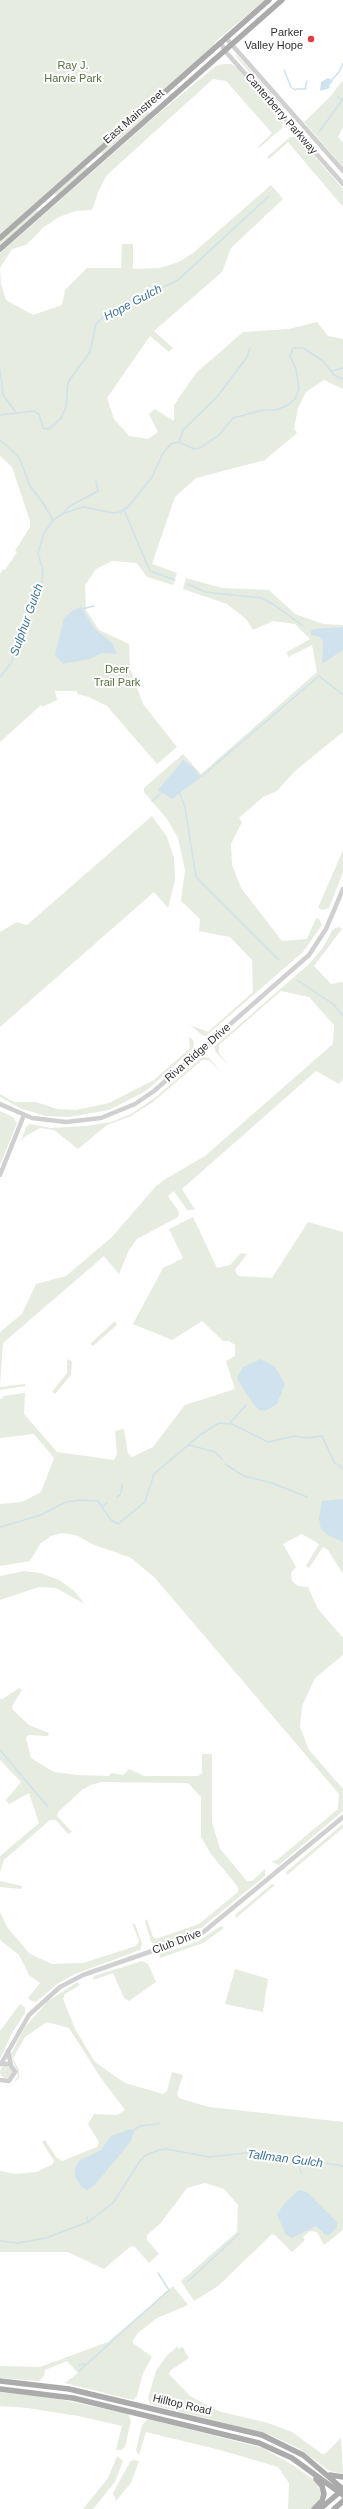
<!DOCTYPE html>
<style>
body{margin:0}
canvas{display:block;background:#fff}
</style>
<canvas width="343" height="2509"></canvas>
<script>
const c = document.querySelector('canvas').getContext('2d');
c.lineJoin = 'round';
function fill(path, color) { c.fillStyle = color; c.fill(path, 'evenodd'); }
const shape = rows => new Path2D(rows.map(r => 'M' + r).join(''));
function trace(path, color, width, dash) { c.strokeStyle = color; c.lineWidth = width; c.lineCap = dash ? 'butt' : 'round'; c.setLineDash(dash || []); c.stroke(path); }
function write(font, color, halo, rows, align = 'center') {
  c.font = font + ' Helvetica,sans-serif'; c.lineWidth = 4; c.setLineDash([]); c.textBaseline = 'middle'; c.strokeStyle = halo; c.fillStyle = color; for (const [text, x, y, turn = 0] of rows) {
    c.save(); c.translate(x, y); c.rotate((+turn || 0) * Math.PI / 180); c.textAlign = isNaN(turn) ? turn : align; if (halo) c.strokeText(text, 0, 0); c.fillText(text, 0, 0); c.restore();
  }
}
const green = shape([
 [0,0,265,0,216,41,213,46,0,234],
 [235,55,237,55,291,116,262,87],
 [224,64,231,64,239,69,283,120,282,128,259,148,258,147,272,133,226,81,213,79,107,175,99,190,92,210,76,211,59,217,44,227,26,245,12,249,0,268,1,284,6,300,33,315,62,305,65,290,87,268,121,268,122,244,133,244,133,269,160,268,179,262,193,253,271,185,283,199,231,248,222,272,154,331,173,348,169,352,150,336,107,398,114,419,129,436,148,439,158,432,149,414,155,409,174,421,174,405,196,373,243,332,289,329,317,322,328,336,343,339,343,389,324,380,306,392,298,408,294,429,297,433,265,460,196,478,175,497,152,564,177,573,173,585,147,577,137,563,112,561,96,569,85,585,86,610,99,630,129,644,130,668,143,704,177,747,157,764,107,706,89,697,77,694,77,691,55,691,57,700,42,707,41,705,0,742,0,574,3,569,5,570,17,552,15,551,30,527,30,521,12,467,0,456,0,253,159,113,216,66],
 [343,80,343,127,338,137,343,143,343,167,304,122,330,97],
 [148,111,150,113,103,154,101,152],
 [290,137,298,137,343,189,343,207,288,142,269,159,267,157],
 [86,166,88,168,57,195,55,193],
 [36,210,38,212,0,245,0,241],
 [186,578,222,588,269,590,295,614,323,624,343,625,343,732,295,771,277,791,263,797,239,818,242,822,231,844,232,865,241,888,282,941,307,939,316,918,319,919,322,925,303,952,206,1036,202,1035,190,1025,208,1032,253,992,252,960,230,937,199,931,200,919,181,901,185,870,178,838,167,819,144,792,144,788,183,754,201,774,317,672,312,645,288,657,287,652,310,639,295,624,273,621,253,630,246,619,227,604,183,589],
 [152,816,167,837,174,858,175,880,168,908,154,892,0,1027,0,932,17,922,27,925],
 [343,850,343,872,329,908,323,910,318,908],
 [339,927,342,929,314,966,331,984,342,982,343,983,343,1079,339,1084,316,1071,182,1189,195,1210,187,1210,174,1191,168,1196,179,1212,178,1217,137,1239,129,1250,119,1274,104,1256,3,1343,0,1387,25,1384,25,1386,0,1390,0,1332,22,1314,36,1284,66,1276,112,1237,156,1186,167,1178,205,1156,333,1044,334,1025,309,997,281,991,219,1045,219,1053,229,1066,215,1051,215,1046,310,963,322,949,333,929],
 [189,1036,194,1042,193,1049,146,1091,109,1110,68,1117,46,1116,22,1109,0,1097,0,1094,14,1102,36,1102,57,1109,76,1110,109,1103,154,1080,190,1048],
 [202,1057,209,1058,221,1072,209,1060,202,1060,153,1102,131,1116,107,1125,78,1149,54,1130,40,1128,24,1137,20,1144,26,1127,30,1124,51,1128,85,1126,111,1122,131,1114,156,1097],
 [0,1111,13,1117,17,1123,0,1165],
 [193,1217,217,1268,230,1265,241,1253,247,1254,235,1270,238,1276,272,1278,308,1222,343,1232,343,1574,328,1550,323,1547,309,1568,306,1566,319,1544,302,1534,283,1544,296,1567,291,1573,292,1581,298,1586,308,1587,318,1609,343,1638,343,1655,315,1678,302,1706,300,1727,309,1750,343,1789,343,1811,279,1865,271,1861,277,1860,338,1809,339,1794,155,1578,131,1558,92,1544,76,1535,62,1533,51,1536,40,1544,30,1561,0,1566,0,1504,22,1502,41,1492,54,1458,34,1434,0,1438,0,1399,3,1398,3,1396,25,1393,24,1414,57,1452,114,1460,117,1454,115,1431,124,1429,128,1453,132,1457,153,1447,185,1405,235,1389,226,1361,235,1356,235,1345,229,1341,223,1341,202,1321,172,1340,133,1324,163,1268,183,1258,169,1229],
 [115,1321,117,1325,93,1346,90,1344],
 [69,1359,72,1362,71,1375,55,1394,52,1392,67,1373,67,1361],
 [24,1571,40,1573,59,1580,73,1590,85,1604,56,1588,39,1587,0,1600,0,1576],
 [19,1688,22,1690,12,1706,13,1710,29,1725,49,1733,48,1736,28,1735,26,1738,31,1758,54,1772,78,1775,109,1776,111,1773,123,1775,129,1769,144,1776,198,1776,202,1773,202,1754,212,1754,212,1822,220,1849,247,1881,252,1881,265,1869,265,1876,201,1928,157,1945,151,1942,145,1921,147,1919,153,1937,156,1939,199,1924,238,1892,238,1887,211,1854,201,1837,201,1797,188,1783,101,1782,91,1785,82,1790,58,1812,57,1816,72,1832,68,1834,56,1820,50,1820,4,1860,0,1872,0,1856,39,1823,29,1793,9,1804,6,1800,21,1782,0,1760,0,1698,1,1700],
 [343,1824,343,1828,287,1875,286,1872],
 [0,1881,22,1886,21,1889,0,1887],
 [272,1884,275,1885,236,1918,235,1915],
 [0,1912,7,1927,30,1954,52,1964,83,1963,136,1946,139,1941,132,1923,135,1924,142,1944,140,1950,75,1974,57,1984,36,2002,32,2001,28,1998,40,1983,29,1975,19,1955,0,1940],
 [221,1926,224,1928,203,1943,160,1958,160,1954,197,1942],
 [142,1961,148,1964,156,1982,129,2001,124,1998,113,1973,93,1980,94,1976],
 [235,1969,268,1979,263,2012,225,2004],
 [77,1982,80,1985,65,1994,63,1999,75,2029,95,2062,125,2083,163,2094,167,2091,172,2072,183,2075,177,2094,179,2098,195,2103,209,2107,343,2122,343,2230,324,2245,317,2232,310,2231,303,2237,305,2240,292,2252,275,2235,272,2234,218,2286,194,2301,181,2281,237,2232,238,2205,224,2189,205,2183,187,2188,160,2224,147,2235,147,2240,159,2254,149,2263,135,2247,131,2246,104,2269,68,2252,0,2252,0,2171,15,2174,37,2172,53,2164,54,2161,42,2142,45,2140,56,2157,62,2161,97,2147,99,2142,88,2124,94,2114,117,2115,125,2110,101,2078,69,2028,47,2022,25,2037,13,2058,19,2070,19,2078,12,2085,5,2089,14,2083,18,2076,11,2054,25,2027,47,2002],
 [20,2004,25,2008,25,2013,12,2033,0,2059,0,2031],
 '0 2072a6 6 0 1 1 12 0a6 6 0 1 1-12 0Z',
 [173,2286,188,2305,157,2318,138,2333,133,2340,133,2343,152,2357,143,2373,137,2396,133,2400,65,2383,78,2373,67,2361,45,2370,44,2376,39,2381,0,2378,0,2366,40,2367,108,2342],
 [178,2346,178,2349,182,2347,189,2358,170,2371,169,2374,190,2396,218,2411,268,2423,292,2432,322,2454,325,2454,341,2438,343,2474,330,2471,298,2448,270,2435,150,2404,148,2398,156,2371,167,2355],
 [0,2392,50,2397,128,2414,131,2421,125,2447,121,2450,116,2450,122,2426,78,2416,28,2408,0,2406],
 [148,2419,263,2448,296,2467,316,2482,322,2494,320,2500,312,2509,288,2509,289,2483,278,2467,220,2450,146,2432,139,2455,136,2450,142,2425],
 [117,2456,123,2461,115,2482,93,2509,83,2509,108,2478],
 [134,2460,139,2461,131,2483,116,2501,113,2493,130,2462]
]);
const water = shape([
 [328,78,333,81,329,86,330,88,320,91,321,82],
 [81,607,94,628,112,643,117,654,102,653,90,659,63,664,55,655,64,618,73,610],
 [343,627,343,650,322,664,323,642,320,637,311,635,311,631,314,629],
 [183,760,194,768,200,778,172,799,158,790],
 [261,1359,275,1367,285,1384,277,1404,265,1411,259,1410,249,1398,237,1378,243,1367],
 [343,1499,343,1542,328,1535,321,1529,319,1519,322,1501],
 [131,2129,134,2132,131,2141,94,2186,87,2190,81,2187,75,2176,75,2168,79,2161,101,2150,111,2136],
 [299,2190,307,2192,337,2222,337,2227,329,2235,326,2235,316,2226,292,2238,286,2235,277,2214,285,2203]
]);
const stream = shape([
 [284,70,291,87,295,90],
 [331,81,339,72,343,63],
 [305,88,307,81],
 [296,89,306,89],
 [338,97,342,100],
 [319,132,343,99],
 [0,369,3,395,15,411],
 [331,371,343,368],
 [0,415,34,411,39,414,43,428,48,429,53,426,61,418,66,407,68,382,90,352,96,324,105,315,178,280,269,196],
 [0,440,19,457,30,486,43,503,53,520],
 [179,442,183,430,217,397,247,357,250,348],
 [124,510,150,571,175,580],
 [63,513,70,506,98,491,96,481],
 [188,584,205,592,261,598,273,604,303,626],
 [82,609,94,606],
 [0,677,12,662,14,649,23,636,22,628,42,582,43,571,38,553,44,533,53,520,64,513,84,507,113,513,120,512,128,507,152,477,163,453,171,444,179,442,194,449,200,448,219,435,233,418,263,410,276,410,288,405,295,399,299,389,296,369,290,356,293,348,303,348,323,361,334,375,343,379],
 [198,776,202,776,319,676,343,695],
 [179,792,185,807,196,877,279,960],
 [152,801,164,791],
 [297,980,333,1004,343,1016],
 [230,1423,246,1405],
 [189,1445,215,1452,222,1459],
 [225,1464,244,1476,272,1483,307,1497],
 [117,1497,121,1494,122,1484],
 [103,1506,107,1503],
 [0,1527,41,1515,66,1502,79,1500,98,1501,111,1520,118,1524,145,1502,154,1474,200,1435,219,1423,232,1424,268,1442,294,1436,307,1438,322,1436,334,1462,343,1469],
 [0,1750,48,1807],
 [132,2131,140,2126,158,2124,160,2122],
 [299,2161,301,2173],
 [87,2217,88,2222],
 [0,2241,18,2243,46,2238,88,2222,113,2203,140,2161,146,2155,159,2150,167,2149,209,2157,254,2152,343,2166],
 [158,2273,169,2290],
 [187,2282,239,2234],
 [182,2350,183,2349],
 [79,2365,85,2364],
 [79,2371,169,2290]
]);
const minor = shape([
 [226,38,343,171],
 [221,43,225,51,343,184],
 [0,1104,32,1118,66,1122,101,1118,135,1104,154,1091,309,955,326,929,343,889],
 [0,1175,24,1115],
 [8,2051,11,2065],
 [0,2064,10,2064,15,2072,9,2081,0,2080],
 [1,2064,29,2015,60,1987,83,1975,201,1934,343,1817]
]);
const major = shape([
 [0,238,269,0],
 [0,249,282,0],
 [0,2381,69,2389,262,2435,303,2455,343,2489],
 [0,2389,73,2398,259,2443,292,2458,343,2495],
 [330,2475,343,2477],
 [314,2509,322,2501,324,2494,322,2486,316,2479],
 [320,2509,341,2491],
 [334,2509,343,2501]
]);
const markers = [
 [311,39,4,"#e63946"]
];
const poiNames = [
 ["Parker",303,33],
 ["Valley Hope",303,46]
];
const parkNames = [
 ["Ray J.",73,66],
 ["Harvie Park",73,79],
 ["Deer",117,670],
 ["Trail Park",117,683]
];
const streetNames = [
 ["Canterberry Parkway",281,114,49],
 ["East Mainstreet",134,117,-41],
 ["Riva Ridge Drive",198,1053,-41],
 ["Club Drive",177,1942,-21],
 ["Hilltop Road",182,2405,13]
];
const waterNames = [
 ["Hope Gulch",133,303,-28],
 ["Sulphur Gulch",27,620,-70],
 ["Tallman Gulch",285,2159,7]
];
fill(green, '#e6ecdf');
fill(water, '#cfe2ee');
trace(stream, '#cfe2ee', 1.5);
trace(minor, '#d0d0d0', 4.5);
trace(major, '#ababab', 5.5);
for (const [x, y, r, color] of markers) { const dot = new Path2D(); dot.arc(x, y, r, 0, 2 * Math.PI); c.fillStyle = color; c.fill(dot); trace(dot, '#fff', 1.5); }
write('11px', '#333', '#fff', poiNames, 'right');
write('11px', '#56703f', '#fff', parkNames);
write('11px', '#333', '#fff', streetNames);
write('italic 12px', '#3f7597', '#fff', waterNames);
</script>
